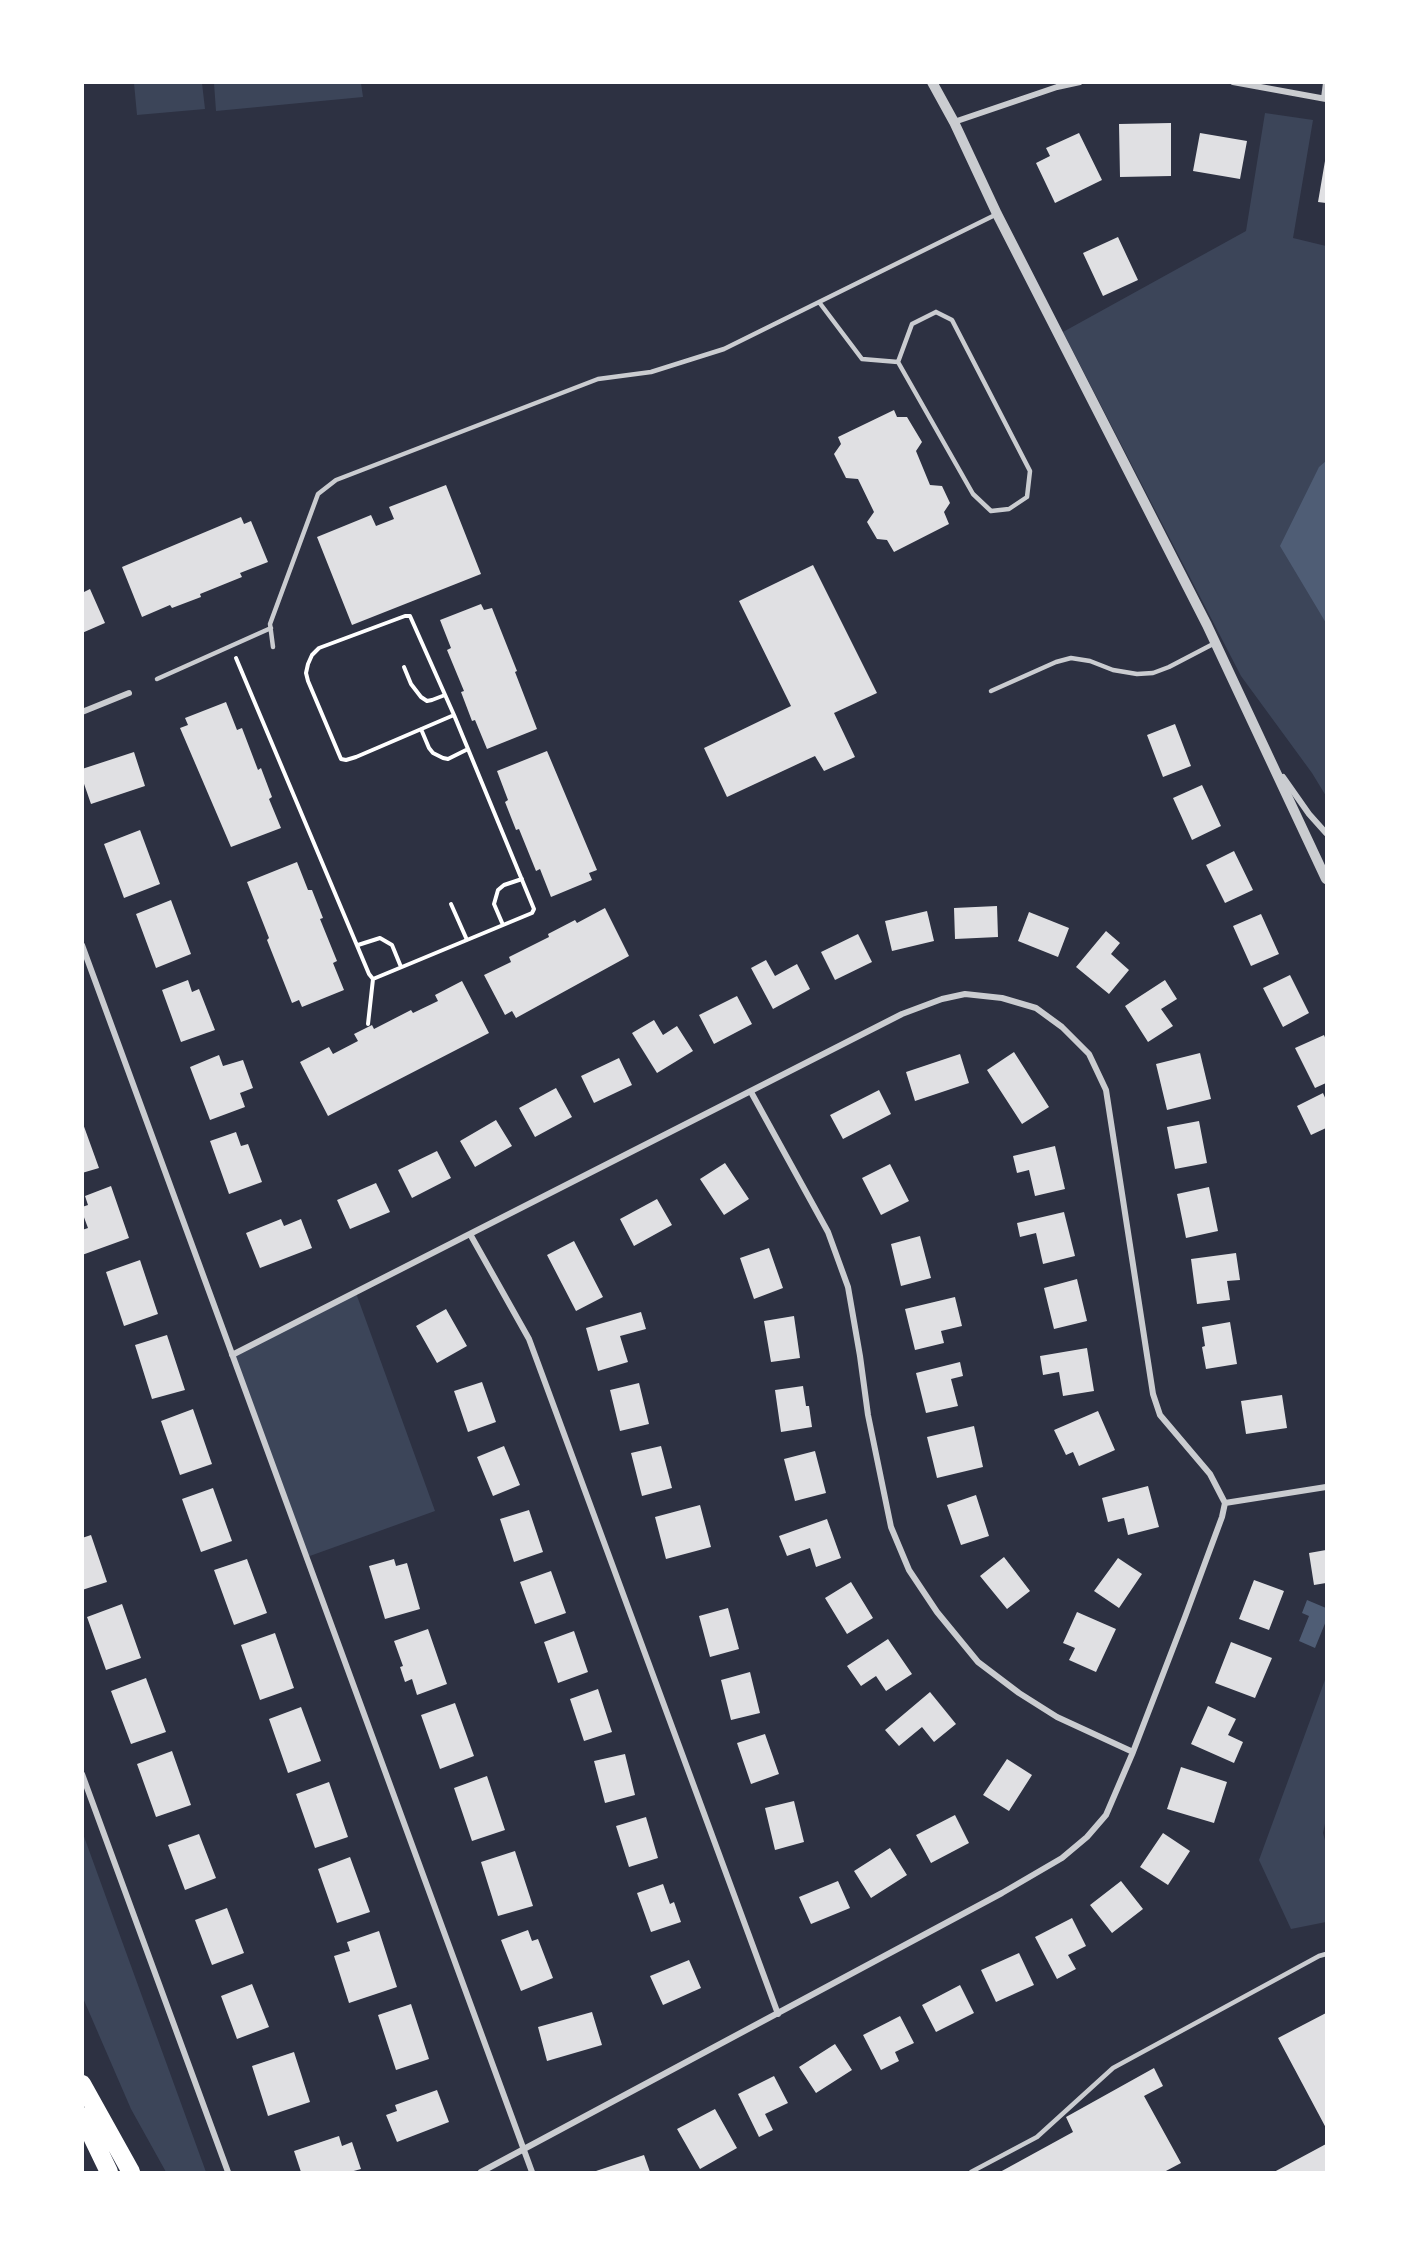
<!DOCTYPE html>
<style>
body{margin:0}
#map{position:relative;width:1409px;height:2255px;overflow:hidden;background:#2d3142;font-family:Poppins,sans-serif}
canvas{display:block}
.frame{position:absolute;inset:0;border:84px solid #fff;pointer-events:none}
</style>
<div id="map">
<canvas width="1409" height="2255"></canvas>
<div class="frame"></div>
</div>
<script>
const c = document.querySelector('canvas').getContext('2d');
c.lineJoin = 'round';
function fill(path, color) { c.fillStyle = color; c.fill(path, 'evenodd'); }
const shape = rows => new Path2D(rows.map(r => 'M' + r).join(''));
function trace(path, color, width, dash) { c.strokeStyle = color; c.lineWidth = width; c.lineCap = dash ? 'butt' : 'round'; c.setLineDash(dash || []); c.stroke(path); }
const green = shape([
 [134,83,202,83,205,109,137,115],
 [214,83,361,83,363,97,216,111],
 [1265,113,1313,120,1293,238,1326,246,1326,796,1312,773,1241,676,1063,332,1246,231],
 [356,1293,435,1511,307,1557,232,1355],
 [1326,1677,1326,1819,1323,1833,1326,1844,1326,1922,1291,1929,1259,1860],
 [82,1831,135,1977,206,2172,166,2172,131,2109,83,1998]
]);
const water = shape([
 [1326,461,1326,623,1280,546,1319,467],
 [1307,1600,1326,1608,1326,1621,1315,1648,1299,1641,1309,1616,1302,1613]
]);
const building = shape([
 [1171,123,1171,176,1120,177,1119,124],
 [1079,133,1102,180,1055,203,1036,163,1050,156,1046,148],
 [1200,133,1247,141,1240,179,1193,171],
 [1325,161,1326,161,1326,203,1318,202],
 [1118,237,1138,280,1103,296,1083,253],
 [894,410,897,417,907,417,922,442,916,451,930,485,942,486,950,503,944,512,949,524,894,552,887,540,877,539,867,522,874,512,858,479,846,478,834,454,841,444,838,437],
 [446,485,481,574,352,625,317,537,371,515,376,526,394,519,389,507],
 [241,517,244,524,251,521,268,562,240,573,242,577,200,594,201,597,172,608,170,605,142,617,122,567],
 [813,565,877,693,834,713,855,757,824,771,815,756,727,797,704,748,791,706,739,601],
 [90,589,105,623,82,633,82,593],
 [481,604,484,610,492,608,517,671,515,672,537,729,487,749,475,720,472,721,461,692,464,691,447,650,451,648,440,620],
 [226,702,237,730,242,728,258,770,261,768,272,797,269,799,281,828,231,847,180,728,188,725,185,718],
 [1175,724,1191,766,1163,777,1147,735],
 [547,751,597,870,589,873,592,880,551,897,540,869,536,871,519,829,516,830,505,802,508,800,497,771],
 [134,752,145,786,91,804,82,778,82,769],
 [1202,785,1221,826,1192,840,1173,798],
 [140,830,160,884,124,898,104,844],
 [1234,851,1253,890,1225,903,1206,865],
 [297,862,308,890,312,890,323,918,320,919,337,961,333,963,344,990,302,1007,299,1000,292,1003,267,940,269,938,247,882],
 [171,900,191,954,156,968,136,914],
 [997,906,998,937,955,939,954,908],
 [605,908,629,956,516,1018,512,1011,505,1015,484,975,511,962,509,957,549,937,548,934,575,920,577,923],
 [927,911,934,941,892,951,885,921],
 [1029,912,1069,928,1058,957,1018,941],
 [1261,914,1279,954,1251,966,1233,926],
 [1106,931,1120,943,1111,954,1129,970,1109,994,1076,967],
 [858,934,872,962,835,980,821,952],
 [766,960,775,976,797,964,810,989,773,1009,751,968],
 [1290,975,1309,1013,1283,1027,1263,988],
 [188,980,192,992,199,989,215,1030,181,1042,162,990],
 [1165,980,1177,999,1161,1009,1173,1026,1148,1042,1125,1006],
 [462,981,489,1033,328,1116,300,1062,329,1047,333,1054,358,1041,354,1034,372,1025,374,1029,411,1010,413,1013,438,1001,435,995],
 [737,996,752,1024,714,1044,699,1015],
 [654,1020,663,1035,677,1026,693,1051,657,1073,632,1033],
 [1324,1035,1326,1040,1326,1083,1315,1088,1295,1048],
 [1014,1052,1049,1107,1022,1124,987,1070],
 [1200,1053,1211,1099,1167,1110,1156,1064],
 [960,1054,969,1083,915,1101,906,1072],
 [219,1055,223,1066,243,1060,253,1088,240,1093,245,1107,210,1120,190,1067],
 [619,1058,632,1085,594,1103,581,1076],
 [556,1088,572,1117,535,1137,519,1108],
 [879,1090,891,1114,843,1139,830,1115],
 [1323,1093,1326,1100,1326,1128,1311,1135,1297,1106],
 [496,1120,512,1146,475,1167,460,1141],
 [82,1121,99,1168,82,1173],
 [1199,1121,1207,1163,1175,1169,1167,1127],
 [236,1132,241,1146,248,1144,262,1182,229,1194,210,1141],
 [1055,1146,1065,1189,1035,1196,1029,1170,1017,1173,1013,1156],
 [437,1151,451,1178,412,1198,398,1170],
 [725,1163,749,1199,724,1215,700,1179],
 [890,1164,909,1201,881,1215,862,1178],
 [376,1183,390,1212,350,1229,337,1200],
 [111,1186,129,1238,82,1255,82,1230,88,1228,82,1212,82,1207,88,1205,85,1196],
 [1209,1187,1218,1231,1186,1238,1177,1194],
 [657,1199,672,1225,634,1246,620,1219],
 [1064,1212,1075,1256,1043,1264,1036,1233,1020,1237,1017,1223],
 [281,1219,284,1226,301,1219,312,1248,260,1268,246,1233],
 [920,1236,931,1278,901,1286,891,1244],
 [574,1241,603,1297,576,1311,547,1255],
 [769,1248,783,1288,754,1299,740,1258],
 [1236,1253,1240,1280,1227,1281,1230,1300,1197,1304,1191,1259],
 [140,1260,158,1314,124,1326,106,1272],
 [1077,1279,1087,1321,1054,1329,1044,1288],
 [955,1297,962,1326,941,1331,944,1343,915,1350,905,1309],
 [446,1309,467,1346,437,1363,416,1326],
 [641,1312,646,1329,620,1336,628,1362,598,1371,586,1328],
 [794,1316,800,1358,771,1362,764,1321],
 [1230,1322,1237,1364,1206,1369,1202,1347,1205,1346,1202,1327],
 [167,1335,185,1390,152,1399,135,1345],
 [1087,1348,1094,1391,1063,1396,1059,1372,1043,1375,1040,1356],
 [960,1362,963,1376,951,1379,958,1406,926,1413,916,1373],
 [482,1382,496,1422,468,1432,454,1391],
 [639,1383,649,1424,620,1431,610,1390],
 [803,1386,806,1406,809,1406,812,1427,781,1432,775,1390],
 [1282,1395,1287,1428,1246,1434,1241,1401],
 [193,1409,212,1464,180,1475,161,1421],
 [1098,1411,1115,1450,1079,1466,1073,1452,1066,1455,1054,1430],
 [974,1426,983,1467,937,1478,927,1437],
 [504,1446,520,1485,493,1496,477,1457],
 [661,1446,672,1488,642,1496,631,1453],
 [815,1451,826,1493,795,1501,784,1459],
 [1148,1486,1159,1527,1128,1535,1124,1518,1108,1522,1102,1498],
 [213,1488,232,1541,201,1552,182,1499],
 [976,1495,989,1536,961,1545,947,1505],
 [700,1505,711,1547,666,1559,655,1517],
 [529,1510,543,1552,514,1562,500,1519],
 [827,1519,841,1558,816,1567,810,1548,787,1556,779,1536],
 [91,1535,107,1582,82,1590,82,1538],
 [1326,1550,1326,1583,1314,1585,1309,1553],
 [1004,1557,1030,1591,1007,1609,980,1576],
 [1118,1558,1142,1574,1119,1608,1094,1591],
 [247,1559,267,1613,234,1625,214,1570],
 [394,1559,396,1566,407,1563,420,1609,385,1619,369,1566],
 [551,1571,566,1613,535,1624,520,1582],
 [1254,1580,1284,1591,1269,1630,1239,1619],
 [851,1582,873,1618,847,1634,825,1598],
 [122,1604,141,1658,106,1670,87,1617],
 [728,1608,739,1649,710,1657,699,1616],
 [1077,1612,1116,1629,1096,1672,1069,1660,1075,1648,1063,1643],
 [428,1629,447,1684,417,1695,412,1679,405,1682,400,1667,403,1666,394,1641],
 [574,1631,588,1672,558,1683,544,1642],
 [275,1633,294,1688,260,1700,241,1645],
 [888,1639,912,1674,886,1691,876,1676,861,1686,847,1666],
 [1231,1642,1272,1658,1255,1698,1215,1683],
 [750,1672,760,1713,731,1720,721,1680],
 [146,1678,166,1732,131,1744,111,1691],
 [598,1689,612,1732,584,1741,570,1699],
 [930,1692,956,1724,934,1742,922,1727,899,1746,885,1730],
 [455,1703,474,1756,440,1769,421,1715],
 [1208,1706,1236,1719,1228,1735,1243,1742,1234,1763,1191,1744],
 [301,1707,321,1761,288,1773,269,1719],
 [765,1734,779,1774,751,1784,737,1743],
 [172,1751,191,1805,156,1817,137,1764],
 [625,1754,635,1795,605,1803,594,1761],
 [1007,1759,1032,1775,1009,1811,983,1795],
 [1181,1767,1227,1782,1214,1823,1167,1809],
 [487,1776,505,1830,472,1841,454,1788],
 [329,1782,348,1837,315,1848,296,1794],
 [794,1801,804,1842,775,1850,765,1808],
 [955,1815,969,1843,931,1863,916,1835],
 [646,1817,658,1858,629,1867,616,1826],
 [1163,1833,1190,1851,1168,1885,1140,1867],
 [199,1834,216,1878,185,1890,168,1845],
 [890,1848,907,1875,871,1898,854,1871],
 [515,1851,533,1906,498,1916,481,1862],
 [350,1857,370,1912,337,1923,318,1869],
 [838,1881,850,1908,811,1924,799,1897],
 [1121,1881,1143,1909,1112,1933,1090,1905],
 [663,1884,670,1904,674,1902,681,1922,651,1932,637,1893],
 [227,1908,244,1953,212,1965,195,1920],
 [1072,1918,1086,1946,1068,1955,1076,1969,1057,1979,1035,1937],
 [528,1930,532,1941,538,1939,553,1978,521,1991,501,1940],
 [379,1931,397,1987,349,2003,334,1956,350,1951,347,1942],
 [1019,1953,1034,1985,996,2002,981,1970],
 [689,1960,701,1988,663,2005,650,1976],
 [252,1984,269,2027,237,2039,221,1996],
 [960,1985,974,2013,936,2032,922,2005],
 [411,2004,429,2059,396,2070,378,2015],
 [592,2012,602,2045,547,2061,538,2027],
 [1326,2013,1326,2128,1278,2038],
 [900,2016,914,2043,895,2052,899,2061,881,2070,863,2035],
 [835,2044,852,2070,816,2093,799,2067],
 [294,2052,310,2102,268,2116,252,2066],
 [1154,2068,1163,2086,1144,2096,1181,2163,1164,2172,1000,2172,1073,2132,1066,2117],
 [774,2076,788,2103,765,2114,773,2130,759,2137,738,2094],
 [437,2090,449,2122,397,2142,386,2115,397,2111,395,2105],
 [715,2109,737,2148,700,2169,677,2129],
 [339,2136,342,2146,352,2142,361,2169,350,2172,301,2172,294,2151],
 [1326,2144,1326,2172,1274,2172],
 [644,2155,650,2172,593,2172]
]);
const path = shape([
 [236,658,369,974,373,979,532,913,534,909,454,715,410,616,405,616,319,648,312,655,308,664,306,673,308,681,341,759,346,760,356,757,454,715],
 [404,667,411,684,421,697,427,701,432,700,445,695],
 [421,729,429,748,433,753,443,758,448,759,468,749],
 [451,904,467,940],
 [503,925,494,904,498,890,504,885,522,879],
 [358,945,380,938,392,945,401,967],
 [368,1024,373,979]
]);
const service = shape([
 [819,302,862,359,898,362],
 [936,312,952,320,1030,471,1027,497,1009,509,991,511,973,494,898,362,912,324,936,312],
 [273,647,270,624,318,494,336,480,598,379,651,372,724,349,997,214],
 [157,679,271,628],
 [991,691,1056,662,1071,658,1090,661,1113,670,1137,674,1153,673,1169,667,1215,643],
 [971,2172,1037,2137,1113,2068,1319,1956,1326,1954]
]);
const minor = shape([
 [1233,82,1326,99],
 [1324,98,1326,83],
 [954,122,1057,87,1080,82],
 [82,712,129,693],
 [1283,777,1309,814,1326,833],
 [82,945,532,2172],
 [751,1092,828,1232,848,1287,860,1356,868,1415,891,1527,909,1570,937,1612,978,1662,1019,1693,1057,1717,1133,1752],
 [470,1234,529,1339,778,2014],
 [232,1355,902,1014,942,999,965,994,1002,998,1036,1008,1062,1027,1089,1054,1106,1090,1153,1394,1160,1415,1210,1474,1225,1503],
 [1225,1503,1326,1487],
 [82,1774,228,2172],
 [481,2172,1002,1893,1062,1858,1087,1837,1106,1815,1133,1752,1185,1617,1222,1517,1225,1503]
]);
const tertiary = shape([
 [932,82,954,122,997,214,1207,625,1326,879]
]);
const motorway = shape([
 [82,2084,131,2172],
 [82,2116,109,2172]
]);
fill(green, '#3c4559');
fill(water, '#4f5d75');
fill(building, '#e0e0e3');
trace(path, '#fff', 4);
trace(service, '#caccd0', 4.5);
trace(minor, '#caccd0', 6);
trace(tertiary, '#caccd0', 10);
trace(motorway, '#fff', 18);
</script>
